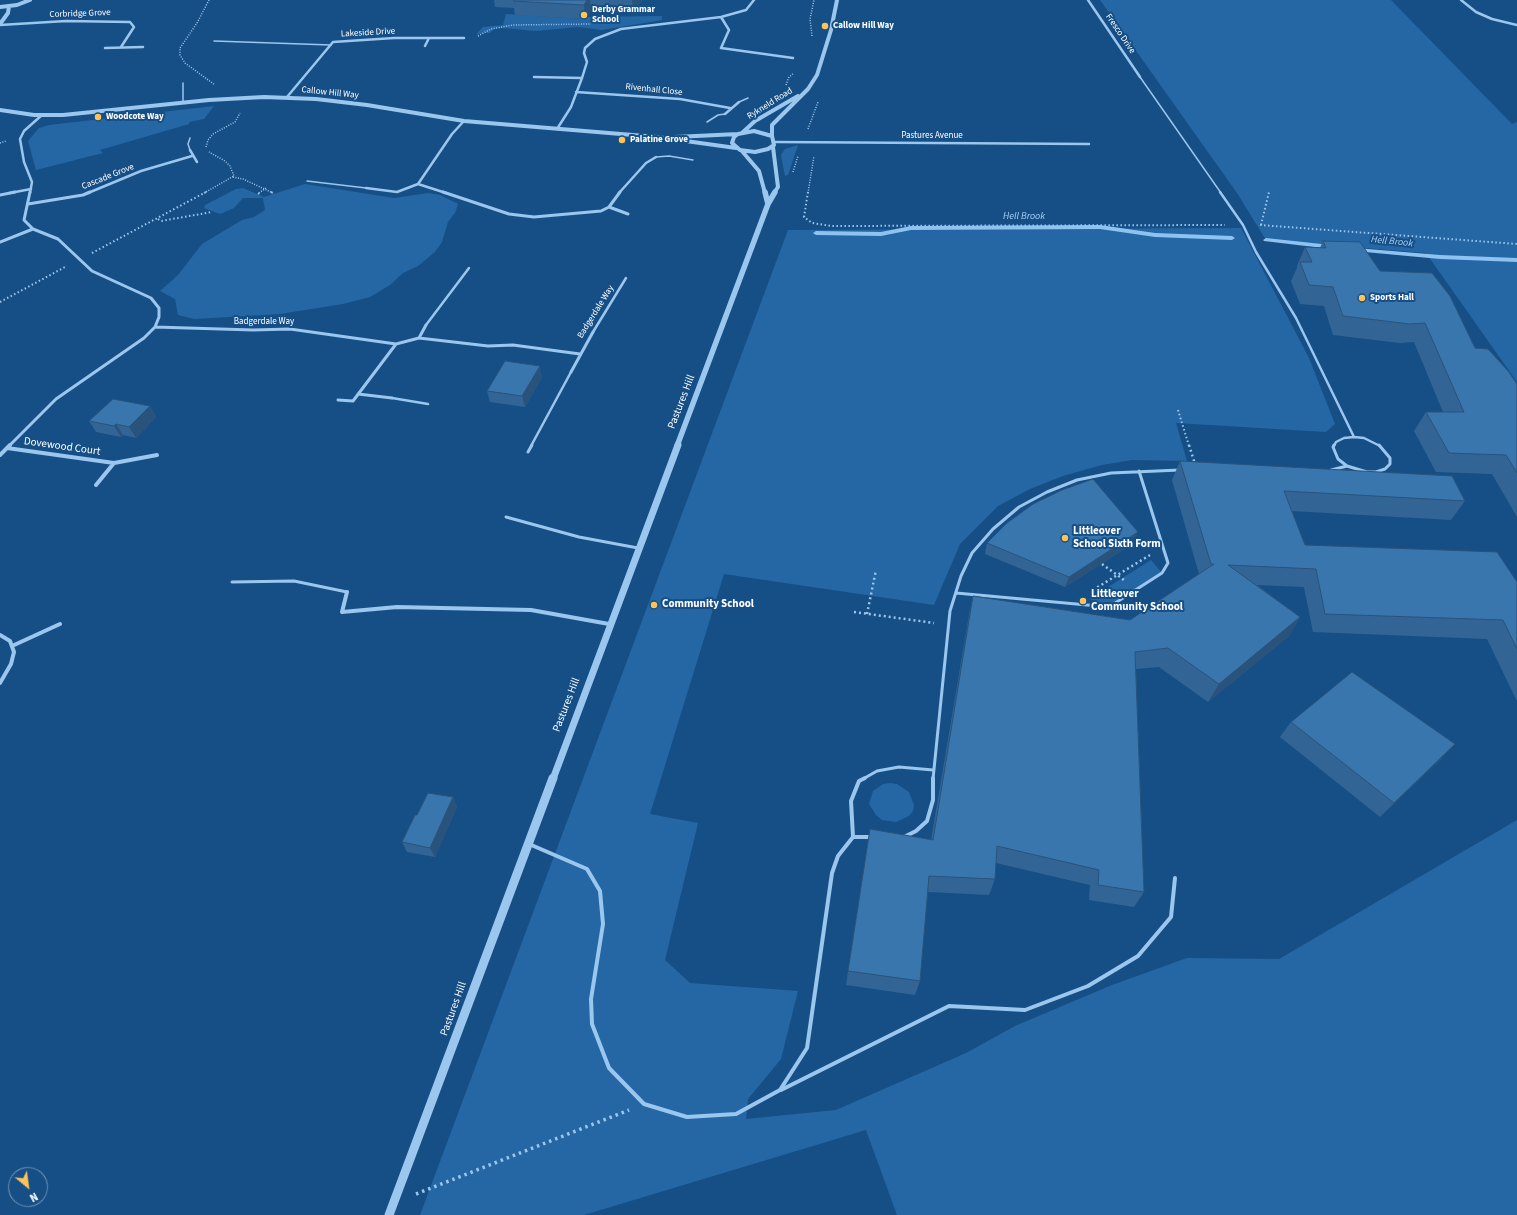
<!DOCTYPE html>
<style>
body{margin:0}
#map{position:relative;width:1517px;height:1215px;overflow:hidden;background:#164f86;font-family:"Source Sans 3",sans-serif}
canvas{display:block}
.north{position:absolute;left:8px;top:1167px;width:40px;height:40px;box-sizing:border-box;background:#164f86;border:1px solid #7395b6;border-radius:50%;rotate:151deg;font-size:11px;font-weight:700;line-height:16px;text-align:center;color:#fff}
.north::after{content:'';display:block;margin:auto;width:14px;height:18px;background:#ffc357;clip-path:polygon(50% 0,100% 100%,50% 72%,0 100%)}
</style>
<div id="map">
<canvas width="1517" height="1215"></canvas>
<div class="north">N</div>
</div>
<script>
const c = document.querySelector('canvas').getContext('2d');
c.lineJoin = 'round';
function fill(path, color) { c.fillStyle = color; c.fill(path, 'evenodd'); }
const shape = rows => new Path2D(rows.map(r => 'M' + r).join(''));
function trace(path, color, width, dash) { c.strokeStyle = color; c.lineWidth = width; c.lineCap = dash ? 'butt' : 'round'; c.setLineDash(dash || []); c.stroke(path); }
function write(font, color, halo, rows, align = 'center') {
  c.font = font + ' "Source Sans 3",sans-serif'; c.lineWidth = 4; c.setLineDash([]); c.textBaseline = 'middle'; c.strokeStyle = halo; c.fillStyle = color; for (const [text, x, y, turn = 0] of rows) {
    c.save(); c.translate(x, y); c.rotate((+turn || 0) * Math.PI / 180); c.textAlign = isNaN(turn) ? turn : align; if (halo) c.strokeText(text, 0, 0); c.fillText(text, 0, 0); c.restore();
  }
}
const green = shape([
 [1100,0,1391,0,1512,124,1517,122,1517,382,1426,253,1266,240,1237,193],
 [506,14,585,19,587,17,662,16,662,20,602,30,578,27,536,31,502,28,494,29,490,33,476,34,483,27,503,25],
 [214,106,204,119,189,122,189,124,100,150,103,153,36,170,28,141,39,128,49,125],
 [798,145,788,175,785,176,781,155,785,149],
 [305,184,394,198,428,193,440,195,458,204,455,213,448,222,442,242,435,252,418,266,403,273,390,285,370,297,343,304,280,314,194,319,178,315,175,299,160,291,178,275,202,244,242,220,254,217,265,210,263,198,243,198,234,208,220,214,204,208,205,205,236,189,243,188,264,197],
 [1241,228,1309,358,1335,424,1326,432,1176,423,1187,461,1132,460,1102,465,1063,476,1030,489,998,506,960,544,934,605,724,574,650,814,698,823,665,960,690,983,798,991,781,1059,748,1099,746,1119,836,1110,966,1053,1015,1026,1112,985,1187,958,1279,959,1517,820,1517,1215,897,1215,866,1130,584,1215,420,1215,788,230],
 [1151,560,1162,573,1109,607,1089,599],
 [890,783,897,784,909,792,914,805,913,811,909,816,896,822,882,820,876,815,869,804,873,791,883,784]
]);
const stream = shape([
 [1100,225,1155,233,1232,236,1235,238,1232,240,1155,237,1100,229,911,230,881,236,816,235,813,233,816,231,881,232,911,226,1100,225],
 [1266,238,1331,245,1334,247,1331,249,1264,241,1263,240,1266,238],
 [1356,248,1440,255,1517,258,1517,262,1440,259,1354,251,1353,250,1356,248]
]);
const pathFar3 = shape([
 [209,0,197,23,180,48,180,55,185,63,215,85],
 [478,36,491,29,513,25,591,24],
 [812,36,810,19,814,0],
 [786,85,789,77,794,73],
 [808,129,818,102],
 [0,143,6,141],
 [206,147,208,140,213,134,235,122,240,113],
 [793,172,798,156],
 [233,177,243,179,273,193],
 [204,193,234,176,230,166,225,161,209,152],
 [259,193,266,188],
 [808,193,814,156]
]);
const pathFar2 = shape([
 [271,192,273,193],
 [808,192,804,217,812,223,831,226,1225,225],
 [258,194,261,192],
 [158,219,161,221,212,212],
 [1260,225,1517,244],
 [1261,225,1269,192],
 [92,253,206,192],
 [0,302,67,266],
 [1178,410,1189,446]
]);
const pathFar1 = shape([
 [1189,445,1195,464],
 [1102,564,1124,580],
 [1093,590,1150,555],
 [854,612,934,623],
 [867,614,876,570]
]);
const path = shape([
 [416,1194,629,1110]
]);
const serviceFar3 = shape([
 [214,41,331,45],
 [1140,77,1221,193],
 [183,83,183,102],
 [739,102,748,98],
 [707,122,718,115,725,114],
 [190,138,188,144,190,150],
 [656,157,669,156,693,160],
 [307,181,366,188]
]);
const serviceFar2 = shape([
 [1220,192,1243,225,1256,252,1296,318,1354,437],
 [426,325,469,268],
 [593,332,626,278],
 [392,398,428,404],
 [531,446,571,372],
 [1334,446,1336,442,1344,438,1354,437,1364,438,1380,446]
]);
const serviceFar1 = shape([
 [1334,445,1333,447,1338,459,1347,466,1367,472,1376,472,1385,469,1390,464,1390,458,1379,445],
 [528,452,532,445],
 [1331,470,1347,466],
 [506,517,579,537,638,548],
 [232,582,294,581,347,592],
 [956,593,1109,607,1162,573,1168,563,1139,471],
 [863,779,877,771,899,767,933,770],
 [933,779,950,611,961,576,972,553,993,529,1019,507,1047,492,1077,480,1111,473,1180,470]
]);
const service = shape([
 [853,837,851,801,859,781,865,778],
 [904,837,916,831,927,821,933,800,933,778],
 [529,844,587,869,600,891,603,924,591,999,592,1024,609,1068,644,1104,687,1117,736,1114,780,1090,807,1048,832,873,838,856,853,837,872,837],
 [781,1090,949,1006,1025,1010,1088,986,1138,956,1171,917,1175,878]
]);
const minorFar2 = shape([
 [1088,0,1140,77],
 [1461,0,1476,12,1492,19,1517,25],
 [721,17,729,30,721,48,793,58],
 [0,25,66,21,130,22,134,27,121,47],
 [425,46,429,38],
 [105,48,143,47],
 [534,77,582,78],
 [576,92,680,99,730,108],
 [287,97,333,42,394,38,464,38],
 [725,114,739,102],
 [557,129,571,107,582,78,587,62,584,53,585,48,595,39,621,29,721,17,746,10,754,0],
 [775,142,1089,144],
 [190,150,197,162],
 [366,188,397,192,418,184],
 [10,193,31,189],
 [30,193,32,182,24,162,20,139,24,131,42,115],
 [88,193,141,171,192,156],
 [446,193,418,184,452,134,464,121],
 [619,193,646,163,656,157]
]);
const minorFar1 = shape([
 [443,192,509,214,534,217,601,211,609,207,620,192],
 [0,195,15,192],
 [28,204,83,195,90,192],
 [609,207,628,214],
 [0,242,33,229],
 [155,327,253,330,290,329,396,344,419,338,488,346,513,345,580,354],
 [419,338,426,325],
 [571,372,593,332],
 [358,394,392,398],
 [338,400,353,401,396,344],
 [9,446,56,399,144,338,155,327,159,317,159,308,151,298,92,271,58,239,33,229,24,220,30,192]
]);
const minor = shape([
 [7,448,114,463],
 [0,455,10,445],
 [96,485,114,463,157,455],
 [347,592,342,612,397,607,531,610,609,624],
 [0,635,10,641,14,652,11,664,0,683],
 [12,646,60,624]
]);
const tertiaryFar3 = shape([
 [0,7,17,5,30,0],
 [0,24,8,13,9,6],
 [0,110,34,115,63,115,209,100,264,97,316,99,367,105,464,121,657,137,736,148],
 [754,131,772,136,774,145,768,149,755,152,740,150,732,143,734,137,738,134,754,131],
 [742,133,755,121,798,96],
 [772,136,772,125,808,89,817,75,831,30,837,0],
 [675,137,738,134],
 [773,147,778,187,774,193],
 [741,150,759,171,765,193]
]);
const tertiaryFar2 = shape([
 [765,192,768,204],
 [677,446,768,204,775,192]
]);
const tertiaryFar1 = shape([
 [553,779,678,445]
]);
const tertiary = shape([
 [389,1215,553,778]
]);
const wall = shape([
 [494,0,642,0,634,13,591,11,585,19,515,15,514,8,495,7],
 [1323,241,1380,271,1475,348,1517,384,1517,517,1492,474,1436,472,1414,431,1426,412,1443,412,1414,342,1400,343,1333,335,1324,306,1300,304,1291,281,1297,268,1297,266,1305,247,1320,248],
 [542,377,525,407,490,402,487,391],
 [150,406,156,417,136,438,123,435,121,437,96,432,89,421],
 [1180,461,1465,501,1451,520,1292,511,1305,545,1517,582,1517,701,1512,691,1487,639,1313,632,1304,587,1257,585,1300,617,1289,636,1208,702,1159,667,1136,669,1144,892,1134,907,1089,900,1090,885,996,863,995,879,989,895,928,892,920,981,915,995,846,985,870,829,931,840,969,615,973,596,1130,620,1199,574,1172,480],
 [987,543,1134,543,1065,587,985,554],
 [1291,722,1441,759,1380,817,1280,737],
 [453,797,457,807,435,857,407,852,402,842,417,815]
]);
const shadedWall = shape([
 [587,0,590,0,591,11,585,19,584,5],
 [632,0,642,0,634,13],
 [540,366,542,377,525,407,522,396],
 [150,406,156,417,136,438,129,427],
 [116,424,123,435,121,437,114,426],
 [1138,532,1134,543,1065,587,1069,577],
 [1300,617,1289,636,1208,702,1219,684],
 [1455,744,1441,759,1380,817,1394,803],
 [453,797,457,807,435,857,430,848]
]);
const building = shape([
 [514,0,587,0,584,5,513,1,514,0],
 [1323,241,1360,242,1380,271,1432,273,1450,296,1475,348,1488,349,1509,372,1517,384,1517,473,1506,455,1449,453,1426,412,1464,412,1425,323,1410,324,1343,316,1333,287,1309,285,1300,262,1312,262,1305,247,1326,248,1323,241],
 [505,361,540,366,522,396,487,391,505,361],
 [113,399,150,406,129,427,116,424,114,426,89,421,113,399],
 [1180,461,1452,476,1465,501,1284,491,1305,545,1497,552,1517,582,1517,649,1503,620,1325,614,1316,569,1228,565,1300,617,1219,684,1168,648,1135,652,1144,892,1098,885,1099,870,997,846,995,879,929,876,920,981,848,971,870,829,933,840,973,596,1130,620,1214,564,1211,564,1180,461],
 [1093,479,1138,532,1069,577,987,543,1007,523,1033,504,1062,490,1093,479],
 [1352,672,1455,744,1394,803,1291,722,1352,672],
 [428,793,453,797,430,848,402,842,415,815,417,815,428,793]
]);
const markers = [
 [584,15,4,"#ffc357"],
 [825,26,4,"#ffc357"],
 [98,117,4,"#ffc357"],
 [622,140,4,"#ffc357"],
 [1362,298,4,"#ffc357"],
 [1065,538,4,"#ffc357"],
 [1083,601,4,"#ffc357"],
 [654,605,4,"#ffc357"]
];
const farPoinames = [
 ["Derby Grammar",592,10],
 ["School",592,20],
 ["Callow Hill Way",833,26],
 ["Woodcote Way",106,117],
 ["Palatine Grove",630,140],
 ["Sports Hall",1370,298]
];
const farStreetnames = [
 ["Corbridge Grove",80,14,-2],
 ["Lakeside Drive",368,33,-3],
 ["Fresco Drive",1120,34,56],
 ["Rivenhall Close",654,90,6],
 ["Callow Hill Way",330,93,6],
 ["Rykneld Road",770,104,-32],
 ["Pastures Avenue",932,136],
 ["Cascade Grove",108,177,-22],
 ["Badgerdale Way",596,312,-58],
 ["Badgerdale Way",264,322]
];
const farWaternames = [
 ["Hell Brook",1024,217],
 ["Hell Brook",1392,242,6]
];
const streetNames = [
 ["Pastures Hill",682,402,-69],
 ["Dovewood Court",62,447,8],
 ["Pastures Hill",567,705,-69],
 ["Pastures Hill",454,1009,-70]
];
const poiNames = [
 ["Littleover",1073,532],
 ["School Sixth Form",1073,545],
 ["Littleover",1091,595],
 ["Community School",1091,608],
 ["Community School",662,605]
];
fill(green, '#2467a4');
fill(stream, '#8dc2f1');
trace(pathFar3, '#9bc6ee', 1.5, [1, 1.5]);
trace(pathFar2, '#9bc6ee', 2, [1.5, 2.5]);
trace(pathFar1, '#9bc6ee', 2.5, [2, 3]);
trace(path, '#9bc6ee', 3.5, [2.5, 4]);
trace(serviceFar3, '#9bc6ee', 1.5);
trace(serviceFar2, '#9bc6ee', 2.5);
trace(serviceFar1, '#9bc6ee', 3);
trace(service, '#9bc6ee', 4);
trace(minorFar2, '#9bc6ee', 2.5);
trace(minorFar1, '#9bc6ee', 3);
trace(minor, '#9bc6ee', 4);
trace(tertiaryFar3, '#9bc6ee', 4);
trace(tertiaryFar2, '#9bc6ee', 5.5);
trace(tertiaryFar1, '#9bc6ee', 7);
trace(tertiary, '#9bc6ee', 9);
fill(wall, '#326596');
fill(shadedWall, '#29537a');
fill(building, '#3a76ae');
trace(building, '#29537a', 1);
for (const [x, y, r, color] of markers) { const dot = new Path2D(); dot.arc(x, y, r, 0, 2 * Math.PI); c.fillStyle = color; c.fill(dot); trace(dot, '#164f86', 1.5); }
write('bold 9px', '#fff', '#164f86', farPoinames, 'left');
write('9px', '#fff', '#164f86', farStreetnames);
write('italic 10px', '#a6d0f5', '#164f86', farWaternames);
write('11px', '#fff', '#164f86', streetNames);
write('bold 11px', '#fff', '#164f86', poiNames, 'left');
</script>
